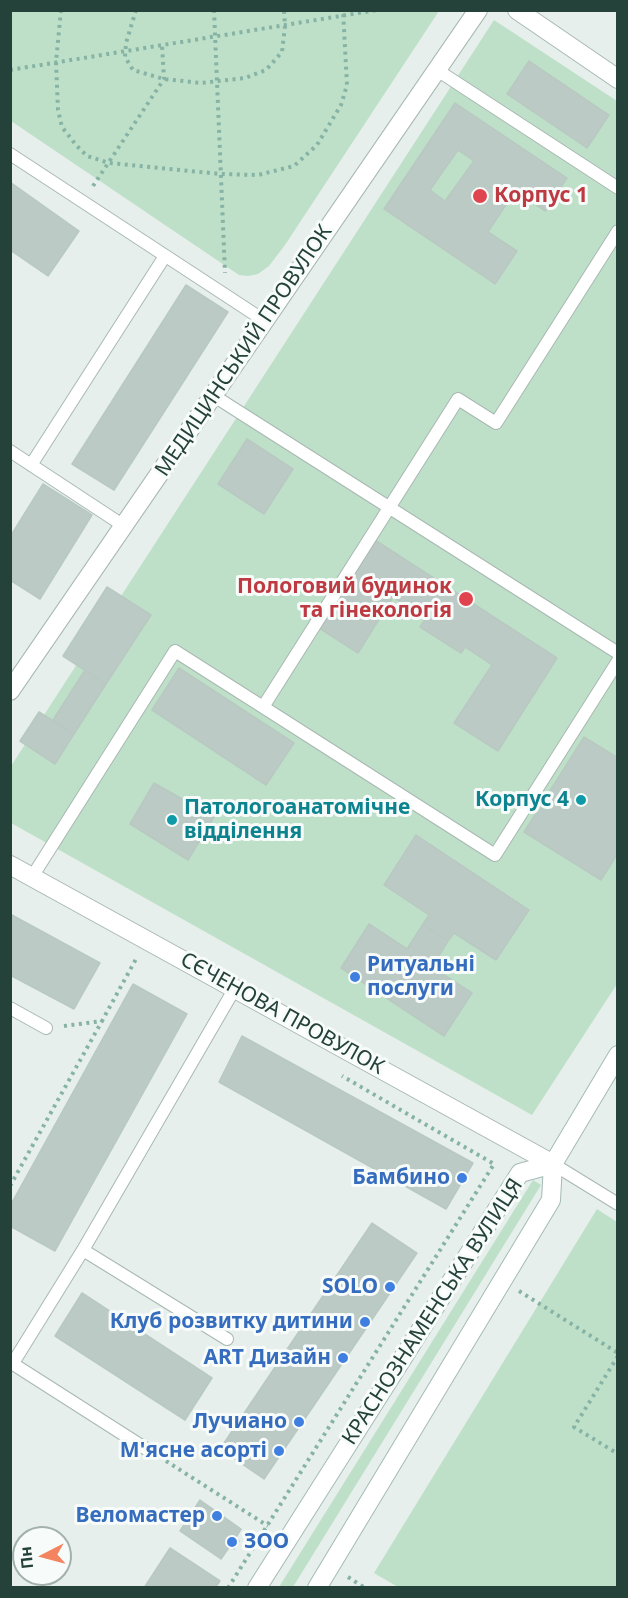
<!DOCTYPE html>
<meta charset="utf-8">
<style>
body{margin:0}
#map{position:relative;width:628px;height:1598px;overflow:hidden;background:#e6efeb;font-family:"Noto Sans",sans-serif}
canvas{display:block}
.frame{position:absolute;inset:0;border:12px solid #24423a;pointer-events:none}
.north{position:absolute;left:12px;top:1526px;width:60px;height:60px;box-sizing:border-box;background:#f7fbf9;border:2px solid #a3b1ad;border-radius:50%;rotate:264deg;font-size:16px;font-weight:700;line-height:24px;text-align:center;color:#24423a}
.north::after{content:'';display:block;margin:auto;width:21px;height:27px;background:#f4845f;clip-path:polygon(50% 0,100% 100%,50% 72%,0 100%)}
</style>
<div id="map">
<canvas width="628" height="1598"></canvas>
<div class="frame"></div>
<div class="north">Пн</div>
</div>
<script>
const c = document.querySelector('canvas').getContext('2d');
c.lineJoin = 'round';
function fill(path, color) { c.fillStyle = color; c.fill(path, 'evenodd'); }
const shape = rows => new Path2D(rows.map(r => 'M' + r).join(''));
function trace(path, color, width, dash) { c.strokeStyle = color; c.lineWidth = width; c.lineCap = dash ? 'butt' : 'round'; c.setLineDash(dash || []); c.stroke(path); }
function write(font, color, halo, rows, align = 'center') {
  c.font = font + ' "Noto Sans",sans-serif'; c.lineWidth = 6; c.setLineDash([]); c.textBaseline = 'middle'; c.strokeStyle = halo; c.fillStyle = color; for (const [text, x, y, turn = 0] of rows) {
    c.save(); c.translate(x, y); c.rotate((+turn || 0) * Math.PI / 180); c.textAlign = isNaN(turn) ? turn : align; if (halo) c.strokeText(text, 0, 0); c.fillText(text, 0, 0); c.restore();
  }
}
const green = shape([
 [10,11,11,10,439,11,285,245,269,266,258,274,248,276,239,275,11,121],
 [494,20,617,101,617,984,532,1115,11,823,11,766],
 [533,1180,541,1185,293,1587,279,1587],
 [597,1209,617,1222,617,1587,398,1587,374,1573]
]);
const building = shape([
 [529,61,609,115,587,148,507,94,529,61],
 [455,103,567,178,545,211,515,191,488,232,517,251,495,284,384,209,455,103],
 [458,150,474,161,445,201,430,190,458,150],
 [10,182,79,231,48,276,10,250,10,182],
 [186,285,228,312,114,490,72,464,186,285],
 [247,439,293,469,264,514,218,484,247,439],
 [43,484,92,515,40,599,10,580,10,537,43,484],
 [375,540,557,658,498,751,454,723,492,665,465,647,461,653,420,627,426,618,393,597,358,653,319,628,375,540],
 [107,587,151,615,106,684,63,656,107,587],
 [179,668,294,743,266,785,152,710,179,668],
 [85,670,106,684,74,734,53,720,85,670],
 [39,712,74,734,55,764,20,741,39,712],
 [584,737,618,758,618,853,601,880,524,832,584,737],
 [154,783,214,817,188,860,130,824,154,783],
 [416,835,529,910,496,960,454,933,448,941,423,924,429,915,384,885,416,835],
 [10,914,100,963,74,1009,10,975,10,914],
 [369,924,407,949,423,924,448,941,432,967,472,993,444,1036,341,968,369,924],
 [133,984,187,1014,55,1251,10,1226,10,1206,133,984],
 [242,1036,473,1163,446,1209,219,1082,242,1036],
 [372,1223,417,1253,264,1479,220,1449,372,1223],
 [82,1293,212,1378,185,1420,55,1336,82,1293],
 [200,1500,241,1529,235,1539,239,1541,234,1549,230,1546,221,1559,180,1531,200,1500],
 [170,1548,220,1581,215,1588,144,1588,170,1548]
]);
const path = shape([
 [61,10,56,62,58,110,62,127,76,145,87,156,109,163,221,174,258,175,294,166,317,145,341,105,347,85,343,10],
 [136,10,126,43,125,57,133,70,164,79,201,83,245,78,266,70,282,52,285,26,284,10],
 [214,10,225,273],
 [10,70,377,10],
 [93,186,164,79,162,45],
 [64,1026,102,1021,136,959],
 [10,1186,102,1021],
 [519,1291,618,1353],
 [618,1356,574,1427,618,1454],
 [166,1461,268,1526],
 [348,1577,365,1588],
 [228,1588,494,1164,342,1076]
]);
const lane = shape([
 [437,70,618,188],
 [10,154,265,321],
 [214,396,618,653],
 [10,451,124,526],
 [31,465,165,256],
 [263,707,495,855,618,661],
 [32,877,175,651,263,707,458,399,496,423,618,231],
 [10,1008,46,1028],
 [553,1164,618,1204],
 [83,1250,227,1339],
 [10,1362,151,1452],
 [13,1363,83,1250,235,988]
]);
const street = shape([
 [517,10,618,79],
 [10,691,478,10],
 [10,865,553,1164]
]);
const secondary = shape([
 [257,1588,520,1173,553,1164],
 [317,1588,551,1200,553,1164,618,1055]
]);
const markers = [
 [480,196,8,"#e0444e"],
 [466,599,8,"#e0444e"],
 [581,800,6,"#0f9aa8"],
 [172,820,6,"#0f9aa8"],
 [355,977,6,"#3f7fe0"],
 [462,1178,6,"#3f7fe0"],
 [390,1287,6,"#3f7fe0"],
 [365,1322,6,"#3f7fe0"],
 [343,1358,6,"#3f7fe0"],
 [299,1422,6,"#3f7fe0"],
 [279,1451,6,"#3f7fe0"],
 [217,1516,6,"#3f7fe0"],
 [232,1542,6,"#3f7fe0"]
];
const healthNames = [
 ["Корпус 1",494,196],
 ["Пологовий будинок",452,587,"right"],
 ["та гінекологія",452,611,"right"]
];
const streetNames = [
 ["МЕДИЦИНСЬКИЙ ПРОВУЛОК",244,351,-56],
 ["СЄЧЕНОВА ПРОВУЛОК",282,1014,29],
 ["КРАСНОЗНАМЕНСЬКА ВУЛИЦЯ",433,1312,-57]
];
const cultureNames = [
 ["Корпус 4",569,800],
 ["Патологоанатомічне",184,808,"left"],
 ["відділення",184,832,"left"]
];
const shopNames = [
 ["Ритуальні",367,965,"left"],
 ["послуги",367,989,"left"],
 ["Бамбино",450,1178],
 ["SOLO",378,1287],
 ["Клуб розвитку дитини",353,1322],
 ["ART Дизайн",331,1358],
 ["Лучиано",287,1422],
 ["М'ясне асорті",267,1451],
 ["Веломастер",205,1516],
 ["ЗОО",244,1542,"left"]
];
fill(green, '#bfe0c8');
fill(building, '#bbcac4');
trace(building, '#b8c9c2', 1.5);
trace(lane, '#a8b8b2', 14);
trace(street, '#a8b8b2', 20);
trace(secondary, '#a4bbb3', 20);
trace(path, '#86b3a5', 4, [3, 4.5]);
trace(lane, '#fff', 12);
trace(street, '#fff', 18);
trace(secondary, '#fff', 18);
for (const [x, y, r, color] of markers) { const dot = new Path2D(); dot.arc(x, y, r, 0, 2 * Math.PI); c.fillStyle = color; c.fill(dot); trace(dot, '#f7fbf9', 2); }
write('bold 21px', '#be3a42', '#f7fbf9', healthNames, 'left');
write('21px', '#24423a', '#f7fbf9', streetNames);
write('bold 21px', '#0d838f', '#f7fbf9', cultureNames, 'right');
write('bold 21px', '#366cbe', '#f7fbf9', shopNames, 'right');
</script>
